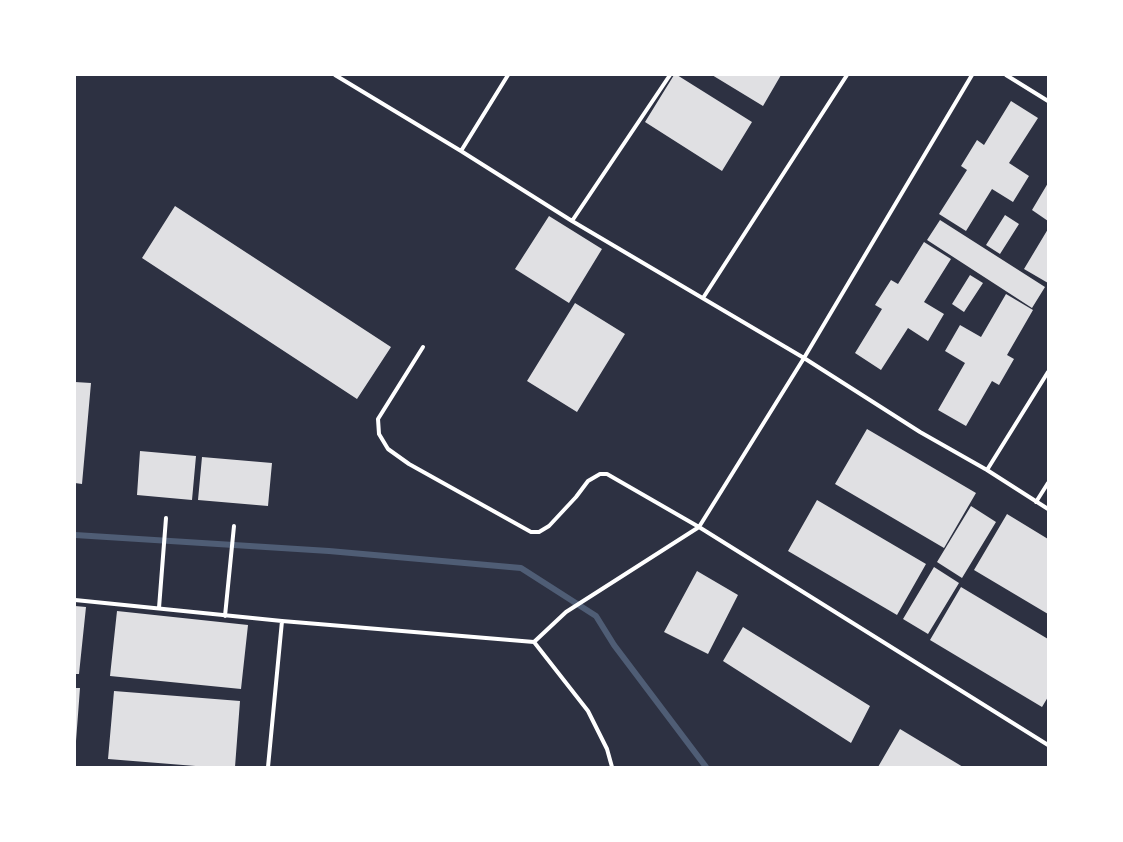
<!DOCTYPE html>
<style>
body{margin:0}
#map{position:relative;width:1123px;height:842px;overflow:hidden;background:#2d3142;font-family:"Golos Text",sans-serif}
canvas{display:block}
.frame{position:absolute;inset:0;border:76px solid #fff;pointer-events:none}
</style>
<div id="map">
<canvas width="1123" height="842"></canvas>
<div class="frame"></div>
</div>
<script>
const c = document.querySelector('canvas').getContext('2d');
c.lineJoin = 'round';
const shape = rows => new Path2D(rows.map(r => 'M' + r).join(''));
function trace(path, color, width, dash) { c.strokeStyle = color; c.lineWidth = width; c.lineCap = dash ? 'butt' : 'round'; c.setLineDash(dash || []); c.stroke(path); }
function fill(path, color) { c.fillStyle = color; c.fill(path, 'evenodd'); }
const stream = shape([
 [75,535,329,551,521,568,596,616,614,645,706,767]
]);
const building = shape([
 [674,75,677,75,752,122,722,171,645,122],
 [712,75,781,75,763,106],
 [1011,101,1038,118,1009,163,1029,176,1013,202,992,189,966,231,939,214,967,170,961,166,977,140,984,145],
 [1048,183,1048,221,1032,210],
 [175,206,391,347,357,399,142,258],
 [1005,215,1019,224,1000,254,986,245],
 [549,216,602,249,569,303,515,269],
 [940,220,1045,287,1032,308,927,240],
 [1048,229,1048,283,1024,269],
 [924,242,951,259,924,302,944,314,928,341,908,328,881,370,855,353,882,309,875,305,891,280,898,284],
 [970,275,983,283,964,312,952,304],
 [1006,294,1033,310,1007,355,1014,359,999,385,992,381,966,426,938,410,965,363,945,351,960,325,981,337],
 [575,303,625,334,577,412,527,381],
 [75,382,91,383,82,484,75,483],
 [867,429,976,493,944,548,835,484],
 [140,451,196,456,192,500,137,495],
 [202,457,272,463,268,506,198,500],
 [817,500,926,564,897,615,788,551],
 [971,506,996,522,962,578,937,562],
 [1007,514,1048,539,1048,614,974,570],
 [934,567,959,583,928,634,903,619],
 [697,571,738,595,708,654,664,632],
 [961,587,1048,639,1048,697,1042,707,930,640],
 [75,606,86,607,79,674,75,674],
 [117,611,248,625,241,689,110,676],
 [743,627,870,706,851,743,723,661],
 [75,688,80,688,76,741,75,741],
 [114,691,240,701,235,767,208,767,108,759],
 [900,729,963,767,878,767]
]);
const service = shape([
 [335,75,461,151,572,221,804,358,920,432,987,470,1048,509],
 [1006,75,1048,101],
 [461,151,508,75],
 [572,221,670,75],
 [703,298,847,75],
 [423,347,378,419,379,434,388,449,409,464,531,532,539,532,549,526,576,497,588,481,600,474,607,474,699,527,1048,745],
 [987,470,1048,372],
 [1036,502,1048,483],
 [75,600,282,621,534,642,566,612,699,527,804,358,972,75],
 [159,608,166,518],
 [225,616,234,526],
 [534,642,588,711,607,749,612,767],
 [268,767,282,621]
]);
trace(stream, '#4f5d75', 6);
fill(building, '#e0e0e3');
trace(service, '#fff', 4);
</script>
